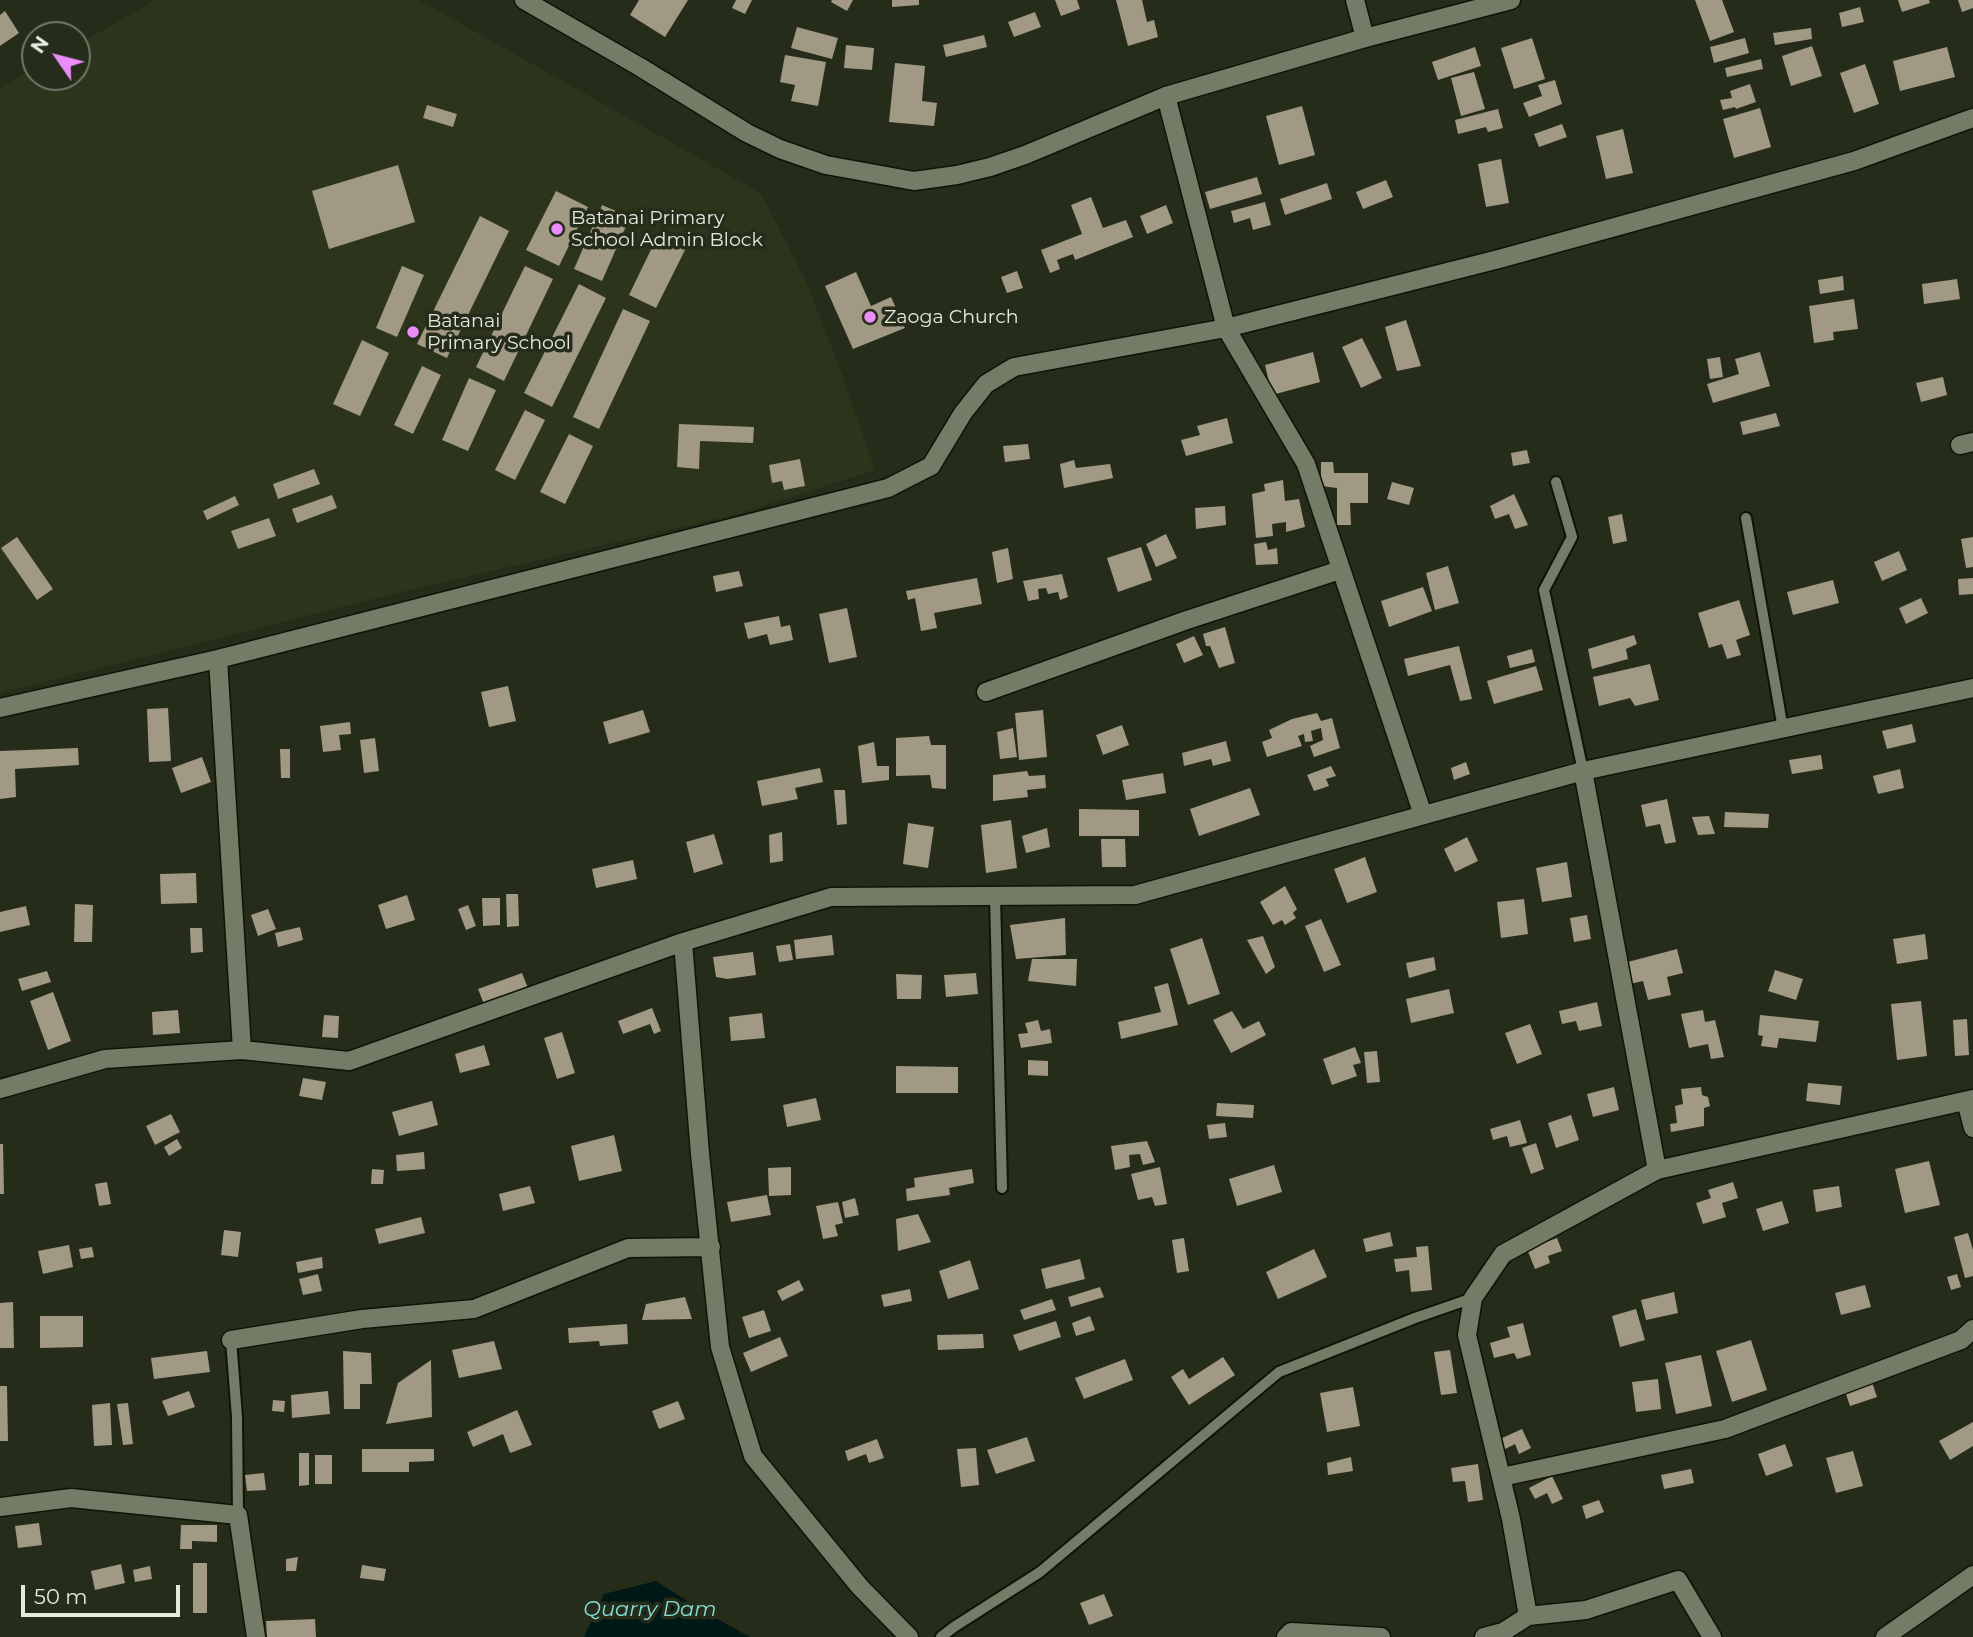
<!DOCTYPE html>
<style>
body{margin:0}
#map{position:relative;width:1973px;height:1637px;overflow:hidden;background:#262c1a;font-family:Montserrat,sans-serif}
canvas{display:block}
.north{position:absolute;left:21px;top:21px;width:70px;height:70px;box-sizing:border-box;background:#262c1a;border:2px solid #727768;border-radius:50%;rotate:305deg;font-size:19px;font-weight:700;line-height:28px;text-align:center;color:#e4e8dd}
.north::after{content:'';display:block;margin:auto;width:24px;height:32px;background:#ec8cfb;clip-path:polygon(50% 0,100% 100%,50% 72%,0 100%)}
.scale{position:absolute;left:21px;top:1585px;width:159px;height:32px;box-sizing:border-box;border:4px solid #e4e8dd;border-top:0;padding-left:9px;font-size:21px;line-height:24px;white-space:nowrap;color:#e4e8dd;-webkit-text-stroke:5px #262c1a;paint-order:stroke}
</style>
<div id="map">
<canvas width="1973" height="1637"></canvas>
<div class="north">N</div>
<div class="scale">50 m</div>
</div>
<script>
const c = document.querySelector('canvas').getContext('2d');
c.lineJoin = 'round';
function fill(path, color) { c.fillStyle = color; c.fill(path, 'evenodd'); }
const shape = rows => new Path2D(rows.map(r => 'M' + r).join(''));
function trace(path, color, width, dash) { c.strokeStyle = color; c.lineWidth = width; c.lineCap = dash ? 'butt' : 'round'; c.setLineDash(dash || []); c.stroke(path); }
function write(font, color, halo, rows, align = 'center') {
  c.font = font + ' Montserrat,sans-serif'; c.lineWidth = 7; c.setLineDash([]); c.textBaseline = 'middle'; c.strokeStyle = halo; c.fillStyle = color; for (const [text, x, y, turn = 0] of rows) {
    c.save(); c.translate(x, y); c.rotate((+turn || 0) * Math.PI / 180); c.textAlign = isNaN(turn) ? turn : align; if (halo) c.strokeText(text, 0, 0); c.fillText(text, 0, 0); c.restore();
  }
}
const built = shape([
 [156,0,419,0,761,193,806,281,845,382,875,470,738,514,401,592,0,693,0,88,35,68,35,77,77,77,77,45]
]);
const water = shape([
 [656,1581,703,1611,750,1637,584,1637,604,1594]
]);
const building = shape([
 [639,0,688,0,665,37,630,15],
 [736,0,752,0,745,14,732,8],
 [832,0,853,0,847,11,831,2],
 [892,0,919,0,919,5,892,7],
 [1055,0,1077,0,1080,9,1061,16],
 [1116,0,1142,0,1147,22,1154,20,1158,37,1128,46],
 [1695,0,1722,0,1734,32,1710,41],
 [1898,0,1929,0,1930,3,1902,12],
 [1958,0,1973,0,1973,8,1962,12],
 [1860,7,1864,22,1842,27,1839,13],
 [5,11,19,33,0,46,0,15],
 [1035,12,1041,27,1014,37,1008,22],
 [797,27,838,38,832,59,791,48],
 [1811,28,1812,39,1775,45,1773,33],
 [984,35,987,47,946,57,943,45],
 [1532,38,1545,79,1514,89,1501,48],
 [1745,38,1749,53,1714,63,1710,47],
 [846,45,874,48,872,70,844,68],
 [1812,46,1822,76,1791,86,1782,56],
 [1475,47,1481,66,1438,80,1432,62],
 [1947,47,1955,77,1900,91,1893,61],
 [785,55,826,62,818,106,791,101,795,85,780,82],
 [1761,59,1763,69,1727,77,1725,68],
 [895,63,925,66,922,101,937,103,934,126,889,122],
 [1865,64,1879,104,1854,113,1840,73],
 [1474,72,1485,109,1461,116,1451,78],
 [1555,80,1562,104,1529,117,1523,103,1542,96,1538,85],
 [1750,84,1756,102,1736,109,1735,107,1723,110,1720,100,1732,98,1730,91],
 [427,105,457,114,453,127,423,118],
 [1302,106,1315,155,1279,165,1266,116],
 [1760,108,1771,147,1734,158,1723,119],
 [1498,109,1503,128,1488,132,1486,127,1458,134,1455,120],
 [1562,124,1567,137,1539,147,1534,134],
 [1623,129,1633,173,1606,179,1596,136],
 [1501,159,1509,203,1486,207,1478,164],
 [398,165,415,222,329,249,312,191],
 [1257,177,1262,194,1210,209,1205,192],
 [1386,180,1393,197,1363,209,1356,192],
 [1327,183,1332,199,1285,215,1280,199],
 [556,191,588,207,559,266,526,250],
 [1091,197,1103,228,1126,220,1133,237,1075,260,1073,254,1057,260,1060,269,1050,273,1041,250,1082,234,1071,205],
 [1265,202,1271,225,1253,230,1250,218,1234,223,1231,211],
 [602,205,630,217,602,281,574,269],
 [1166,205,1173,223,1147,234,1140,216],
 [480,216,509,231,447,358,417,344],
 [659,233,687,246,656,308,629,295],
 [402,266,424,275,397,337,376,328],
 [525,266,553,279,504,381,476,367],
 [1017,271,1023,288,1007,293,1001,277],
 [856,272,871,306,891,297,905,328,853,349,825,286],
 [1843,276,1844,290,1820,294,1818,280],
 [1957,279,1960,299,1924,304,1922,284],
 [579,284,606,298,552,407,524,393],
 [1854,299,1858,329,1833,332,1834,340,1814,343,1809,306],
 [623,309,650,321,599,429,573,417],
 [1406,320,1421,366,1397,371,1385,327],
 [1362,338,1382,378,1361,388,1342,347],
 [362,340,389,353,360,416,333,404],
 [1313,352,1320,382,1272,395,1265,365],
 [1760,352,1770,386,1713,403,1707,384,1739,374,1735,359],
 [1720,357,1723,377,1710,379,1707,359],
 [422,366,441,375,413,434,394,425],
 [1943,377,1947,395,1921,402,1916,383],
 [469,378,496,390,468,451,442,440],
 [525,410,545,420,515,480,495,470],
 [1776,413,1780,426,1743,435,1740,422],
 [1227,418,1233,443,1186,456,1181,440,1200,435,1197,426],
 [679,424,754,427,753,443,700,441,699,469,677,467],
 [569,434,593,446,565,504,540,492],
 [1028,444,1030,459,1005,462,1003,446],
 [1527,450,1530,463,1513,466,1511,453],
 [800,459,805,486,784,490,782,481,772,483,769,465],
 [1074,460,1076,468,1110,464,1113,478,1064,488,1060,464],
 [1321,462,1333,462,1334,473,1368,473,1368,503,1350,503,1351,525,1337,525,1337,488,1321,486],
 [314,469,320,484,278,499,273,484],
 [1283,480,1285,501,1299,499,1305,527,1286,532,1286,522,1272,524,1273,536,1256,538,1252,494,1265,491,1264,484],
 [1392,482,1414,488,1409,505,1387,499],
 [1514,494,1528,525,1515,529,1509,514,1495,519,1490,506],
 [332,495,337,508,297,523,292,509],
 [235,496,239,505,207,520,203,511],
 [1225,506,1226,525,1196,529,1195,508],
 [1622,514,1627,541,1613,544,1608,517],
 [269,518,276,536,238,549,231,531],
 [1166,534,1177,558,1156,567,1146,544],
 [17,537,53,589,37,600,1,548],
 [1973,537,1973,567,1966,568,1961,539],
 [1266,542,1268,550,1277,548,1278,564,1256,565,1254,544],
 [1141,547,1152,580,1118,592,1107,558],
 [1008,548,1013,579,997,583,992,552],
 [1899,551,1907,570,1882,581,1874,562],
 [1448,566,1459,603,1435,610,1426,573],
 [739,571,743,586,716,592,713,576],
 [1062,574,1068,597,1060,600,1058,592,1048,594,1046,588,1038,589,1039,599,1028,601,1023,581],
 [977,578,982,604,934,613,937,628,921,631,915,598,908,600,906,591],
 [1973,578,1973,594,1959,595,1958,579],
 [1833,580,1839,603,1793,615,1787,592],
 [1423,587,1432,611,1389,627,1381,601],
 [1921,598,1928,613,1906,624,1899,608],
 [1739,600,1750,635,1736,640,1741,655,1727,659,1722,644,1709,648,1698,613],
 [847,608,857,657,829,663,819,614],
 [779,616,781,627,790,625,793,640,770,645,767,634,748,639,744,623],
 [1225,627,1235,663,1219,668,1210,646,1206,646,1203,634],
 [1634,635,1637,644,1626,649,1628,659,1592,669,1588,649],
 [1194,636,1203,655,1184,663,1176,644],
 [1459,646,1472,699,1460,701,1450,665,1408,676,1404,659],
 [1532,649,1535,662,1510,668,1507,656],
 [1650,664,1659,700,1635,706,1630,698,1599,706,1593,677],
 [1536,666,1543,690,1494,704,1487,681],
 [508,686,516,721,489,727,481,692],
 [168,708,171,761,149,762,147,709],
 [643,710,650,732,609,744,603,722],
 [1043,710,1047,757,1019,760,1015,713],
 [1317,713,1321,721,1332,718,1340,748,1314,757,1310,746,1323,740,1321,728,1311,731,1313,741,1305,742,1304,734,1298,736,1302,746,1267,757,1262,742,1272,738,1269,730,1292,719],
 [350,722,351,734,339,735,341,750,323,752,320,726],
 [1912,724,1916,742,1887,749,1882,731],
 [1122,725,1129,745,1103,755,1096,735],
 [1013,728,1017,757,1000,759,997,732],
 [929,736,931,745,946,745,946,789,932,788,930,775,896,776,896,738],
 [375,738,379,771,364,773,360,740],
 [1226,741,1231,761,1213,766,1211,759,1184,766,1182,753],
 [874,742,877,766,889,766,889,780,862,783,858,746],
 [78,748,79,765,15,769,16,797,0,799,0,751],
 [280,749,290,749,290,778,281,778],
 [1821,755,1823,769,1792,774,1789,760],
 [202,757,211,782,181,793,172,768],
 [1466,762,1470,774,1454,780,1451,768],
 [1331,766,1336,776,1326,779,1329,786,1314,791,1307,775],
 [820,768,823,782,795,788,798,799,762,806,757,781],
 [1900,769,1904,788,1878,794,1873,776],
 [1027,771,1029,776,1045,775,1046,788,1027,790,1028,797,993,801,993,775],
 [1163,773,1166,793,1126,800,1122,780],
 [1250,788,1260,815,1199,836,1190,809],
 [834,790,845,790,847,824,837,825],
 [1667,799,1676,842,1665,844,1660,824,1646,827,1641,805],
 [1079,809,1139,810,1139,836,1079,836],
 [1725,812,1769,814,1768,828,1724,827],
 [1709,816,1715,834,1698,835,1692,817],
 [1011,820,1017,868,986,873,981,825],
 [908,823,934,827,928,868,903,864],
 [1047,828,1050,847,1026,853,1022,836],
 [782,832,783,861,770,863,769,835],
 [714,834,723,864,694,873,686,842],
 [1467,837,1478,861,1455,872,1444,849],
 [1101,839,1125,839,1126,867,1102,867],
 [1365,857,1377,892,1347,903,1334,869],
 [633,860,637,879,596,888,592,869],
 [1567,862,1572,897,1542,902,1536,868],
 [196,873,197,903,161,904,160,874],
 [1285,886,1297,909,1293,913,1296,918,1285,925,1282,920,1273,925,1260,902],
 [506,894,518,894,519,926,507,927],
 [407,895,415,920,386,929,378,905],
 [482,898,500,898,500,925,483,926],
 [1524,899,1528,934,1501,938,1497,902],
 [75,904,93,905,92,942,74,942],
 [468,905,476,926,466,930,458,909],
 [26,906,30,925,0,932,0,912],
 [268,909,276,929,258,936,251,915],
 [1587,915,1591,939,1574,942,1570,918],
 [1065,918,1066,955,1016,959,1010,925],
 [1321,919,1341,965,1324,972,1305,926],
 [300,927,303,940,278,947,275,933],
 [190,928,202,928,203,952,191,953],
 [1925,934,1928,959,1897,964,1893,939],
 [832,935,834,955,796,959,794,940],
 [1263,936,1275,967,1266,974,1247,940],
 [1202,938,1220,994,1188,1005,1170,949],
 [790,944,793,960,779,962,776,946],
 [1677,949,1683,973,1667,977,1671,995,1648,1000,1643,981,1629,984,1624,963],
 [753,952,756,975,727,979,716,977,713,957],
 [1434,957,1436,970,1409,978,1406,963],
 [1032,959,1077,959,1076,986,1028,981],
 [1775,970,1803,979,1796,1000,1768,991],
 [47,971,51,982,22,991,18,979],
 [522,973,528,988,484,1004,478,989],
 [976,973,978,994,946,997,944,975],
 [896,974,922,975,921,999,897,999],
 [1168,983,1178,1025,1121,1039,1118,1022,1161,1012,1154,987],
 [1449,989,1454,1013,1411,1023,1406,999],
 [53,992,71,1041,48,1050,30,1001],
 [1921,1001,1927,1056,1897,1060,1891,1004],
 [1597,1002,1602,1026,1579,1031,1576,1021,1562,1024,1559,1011],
 [652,1008,661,1031,654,1034,650,1024,623,1034,618,1021],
 [178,1010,180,1033,153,1035,152,1012],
 [1703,1010,1705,1022,1715,1020,1724,1057,1711,1059,1708,1044,1689,1048,1681,1014],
 [1232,1011,1243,1029,1259,1021,1266,1035,1231,1053,1213,1020],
 [762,1013,765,1038,731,1041,729,1017],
 [324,1015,339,1016,338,1038,322,1037],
 [1760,1015,1819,1021,1816,1042,1779,1038,1777,1048,1761,1046,1763,1036,1758,1035],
 [1967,1019,1969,1055,1955,1056,1953,1020],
 [1038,1020,1041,1031,1050,1029,1052,1043,1021,1048,1018,1034,1028,1033,1025,1023],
 [1530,1024,1542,1054,1517,1064,1505,1033],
 [562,1032,575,1073,557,1079,544,1038],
 [484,1045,490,1065,460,1073,455,1054],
 [1355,1047,1361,1063,1353,1065,1357,1076,1332,1085,1323,1059],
 [1377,1051,1380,1082,1367,1083,1364,1052],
 [1028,1060,1048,1061,1048,1076,1028,1075],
 [896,1066,958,1067,958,1093,896,1093],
 [303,1078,326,1082,322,1100,299,1096],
 [1808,1083,1842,1086,1840,1105,1806,1101],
 [1614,1087,1619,1110,1593,1117,1587,1094],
 [1701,1087,1702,1095,1708,1097,1710,1106,1704,1108,1704,1126,1671,1132,1670,1124,1677,1123,1675,1106,1683,1104,1681,1089],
 [816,1098,821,1120,787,1127,783,1105],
 [432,1101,438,1125,399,1136,392,1112],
 [1217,1103,1254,1105,1253,1118,1216,1116],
 [171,1114,180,1132,155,1145,146,1126],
 [1571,1115,1579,1140,1556,1148,1548,1123],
 [1520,1120,1527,1143,1510,1147,1507,1136,1493,1140,1490,1129],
 [1225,1123,1227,1137,1209,1139,1207,1125],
 [614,1135,622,1171,579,1181,571,1146],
 [177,1139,182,1148,169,1156,164,1147],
 [1147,1141,1155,1162,1143,1165,1140,1154,1129,1155,1130,1167,1115,1170,1111,1146],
 [1536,1143,1544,1169,1531,1174,1522,1148],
 [0,1144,3,1144,4,1194,0,1194],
 [424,1152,425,1169,397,1171,396,1155],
 [1929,1161,1940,1205,1905,1213,1895,1169],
 [1274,1165,1282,1192,1237,1206,1229,1179],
 [791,1167,791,1195,769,1196,768,1168],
 [1160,1167,1167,1204,1155,1206,1152,1197,1138,1200,1131,1174],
 [372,1169,384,1170,383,1184,371,1184],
 [972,1169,974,1183,949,1188,950,1195,907,1201,906,1189,915,1187,914,1178],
 [107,1182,111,1204,99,1206,95,1184],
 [1733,1182,1738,1198,1722,1203,1726,1217,1703,1224,1696,1203,1711,1198,1708,1190],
 [530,1186,535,1203,503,1211,499,1194],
 [1839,1186,1842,1207,1816,1212,1813,1190],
 [767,1195,771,1215,731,1222,727,1202],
 [855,1198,859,1215,845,1218,842,1202],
 [1782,1201,1789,1223,1763,1231,1756,1209],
 [838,1202,843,1223,835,1225,838,1236,823,1239,816,1206],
 [918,1214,931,1242,898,1251,896,1219],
 [421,1217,425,1233,379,1244,375,1229],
 [224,1230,241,1232,238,1257,221,1255],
 [1390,1232,1393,1246,1366,1252,1363,1239],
 [1968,1233,1973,1250,1973,1276,1965,1278,1954,1237],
 [1184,1238,1189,1271,1177,1273,1172,1240],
 [1557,1238,1562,1251,1548,1256,1550,1263,1535,1269,1527,1249],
 [69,1245,73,1267,43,1274,38,1251],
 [1428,1246,1432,1290,1411,1292,1409,1270,1396,1272,1394,1259,1417,1257,1416,1247],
 [92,1247,94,1257,81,1259,79,1249],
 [1314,1249,1327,1277,1278,1299,1266,1272],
 [322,1257,323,1268,298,1273,296,1262],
 [1080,1259,1085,1279,1046,1289,1041,1269],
 [970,1260,979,1289,948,1299,939,1271],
 [318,1274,322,1291,303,1295,299,1279],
 [1957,1274,1961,1287,1951,1290,1947,1277],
 [799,1280,804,1290,782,1301,777,1291],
 [1865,1285,1871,1307,1841,1315,1835,1293],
 [1100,1287,1104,1297,1071,1307,1068,1297],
 [910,1289,912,1301,884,1307,881,1295],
 [1674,1292,1678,1313,1646,1320,1641,1300],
 [685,1297,692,1319,642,1320,646,1304],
 [1052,1299,1056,1310,1024,1320,1020,1310],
 [13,1302,14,1348,0,1348,0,1303],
 [1636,1309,1645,1340,1620,1347,1612,1316],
 [764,1310,771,1331,749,1338,742,1317],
 [40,1316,83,1316,83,1347,40,1348],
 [1090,1316,1095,1330,1076,1336,1072,1323],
 [1056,1321,1061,1337,1019,1351,1013,1335],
 [1523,1323,1531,1355,1517,1359,1514,1353,1494,1358,1490,1343,1510,1337,1507,1327],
 [627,1324,628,1344,600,1346,599,1341,569,1343,568,1328],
 [983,1334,984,1348,938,1350,937,1335],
 [780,1337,788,1356,751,1372,743,1353],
 [1751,1340,1767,1390,1732,1402,1716,1351],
 [494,1341,502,1369,459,1378,452,1350],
 [1450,1350,1457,1393,1441,1395,1434,1352],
 [207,1351,210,1372,154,1379,151,1358],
 [343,1351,371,1353,372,1384,360,1384,360,1409,344,1409],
 [1701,1355,1712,1406,1676,1414,1665,1363],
 [1223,1357,1235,1375,1189,1405,1171,1377,1183,1369,1189,1379],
 [1125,1359,1133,1380,1084,1399,1075,1378],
 [431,1360,432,1417,386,1424,398,1383],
 [1658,1379,1661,1409,1636,1412,1632,1382],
 [1872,1382,1877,1397,1850,1406,1845,1391],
 [0,1386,7,1386,8,1441,0,1441],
 [1353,1387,1360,1426,1327,1432,1320,1393],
 [189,1391,195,1407,168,1416,162,1401],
 [328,1391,330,1414,292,1418,291,1395],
 [273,1400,285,1401,284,1412,272,1411],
 [678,1401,685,1419,659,1429,652,1411],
 [110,1403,112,1445,94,1446,92,1405],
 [128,1403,133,1444,123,1445,117,1404],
 [517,1410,532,1445,510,1453,503,1434,473,1447,467,1432],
 [1973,1422,1973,1446,1950,1460,1939,1441],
 [1522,1429,1531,1448,1519,1454,1515,1444,1505,1449,1500,1439],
 [1027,1437,1035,1461,996,1474,987,1450],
 [877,1439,884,1458,869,1463,866,1454,848,1461,845,1451],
 [1785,1444,1793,1466,1766,1476,1758,1454],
 [976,1448,979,1485,961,1487,957,1449],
 [362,1449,434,1449,434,1461,409,1462,409,1472,362,1472],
 [1853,1451,1863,1486,1836,1493,1826,1458],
 [299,1453,309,1453,309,1485,299,1486],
 [315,1455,332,1455,332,1484,315,1484],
 [1351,1457,1353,1471,1328,1475,1327,1463],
 [1478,1464,1483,1500,1468,1502,1465,1481,1453,1482,1451,1468],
 [1691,1469,1694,1483,1664,1489,1661,1475],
 [264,1473,266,1490,247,1491,245,1475],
 [1552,1476,1563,1499,1552,1504,1547,1493,1535,1499,1529,1488],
 [1599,1500,1604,1512,1586,1519,1582,1506],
 [39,1523,42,1545,18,1548,15,1526],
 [181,1525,217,1525,217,1542,192,1541,192,1549,180,1549],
 [298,1557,296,1571,286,1571,286,1559],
 [193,1563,207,1563,207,1613,193,1613],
 [121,1564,125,1583,95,1590,91,1571],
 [362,1565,386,1569,384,1581,360,1578],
 [150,1566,152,1579,135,1582,133,1570],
 [1104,1594,1113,1616,1089,1625,1080,1603],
 [315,1619,316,1637,267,1637,266,1621]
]);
const service = shape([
 [1556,482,1572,537,1544,590,1583,771],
 [1746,518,1783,729],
 [995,895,1002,1188],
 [231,1340,237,1417,238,1515],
 [941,1637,954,1627,1040,1572,1279,1372,1415,1318,1473,1298]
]);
const minor = shape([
 [1355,0,1365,38],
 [1166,96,1226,328,1306,464,1423,815],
 [1960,445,1973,442],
 [218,659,242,1050],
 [986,692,1187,620,1340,570],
 [0,708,218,659,888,488,931,466,963,413,986,384,1014,367,1226,328,1499,259,1854,161,1973,118],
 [1583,771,1657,1170],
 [683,942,700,1154,720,1347,753,1456,860,1587,909,1637],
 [0,1089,105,1059,242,1050,349,1061,683,942,831,897,1135,895,1583,771,1973,688],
 [1966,1101,1973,1128],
 [231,1340,362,1319,474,1309,628,1248,711,1247],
 [1502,1477,1725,1429,1961,1340,1973,1329],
 [0,1507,71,1498,238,1515,256,1637],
 [1528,1616,1511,1519,1467,1335,1473,1298,1503,1254,1657,1170,1973,1099],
 [1286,1637,1291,1632,1381,1637],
 [1484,1637,1503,1632,1528,1616,1586,1610,1678,1580,1712,1637]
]);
const tertiary = shape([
 [524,0,640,67,747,133,780,149,826,165,914,181,957,175,990,167,1025,155,1166,96,1365,38,1511,0],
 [1885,1637,1973,1575]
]);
const markers = [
 [557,229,7,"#ec8cfb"],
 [870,317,7,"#ec8cfb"],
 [413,332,7,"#ec8cfb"]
];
const poiNames = [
 ["Batanai Primary",571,218],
 ["School Admin Block",571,240],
 ["Zaoga Church",884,317],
 ["Batanai",427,321],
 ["Primary School",427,343]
];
const waterNames = [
 ["Quarry Dam",650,1610]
];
fill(built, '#2c341c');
fill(water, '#001917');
fill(building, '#a19983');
trace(service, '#0f1404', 14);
trace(minor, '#0f1404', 21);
trace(tertiary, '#0f1404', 21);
trace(service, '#747b67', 10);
trace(minor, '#747b67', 18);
trace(tertiary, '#747b67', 18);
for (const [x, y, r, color] of markers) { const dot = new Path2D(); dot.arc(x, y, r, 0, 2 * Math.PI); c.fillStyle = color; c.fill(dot); trace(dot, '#262c1a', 2.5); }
write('19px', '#e4e8dd', '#262c1a', poiNames, 'left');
write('italic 21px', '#84ded5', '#262c1a', waterNames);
</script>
